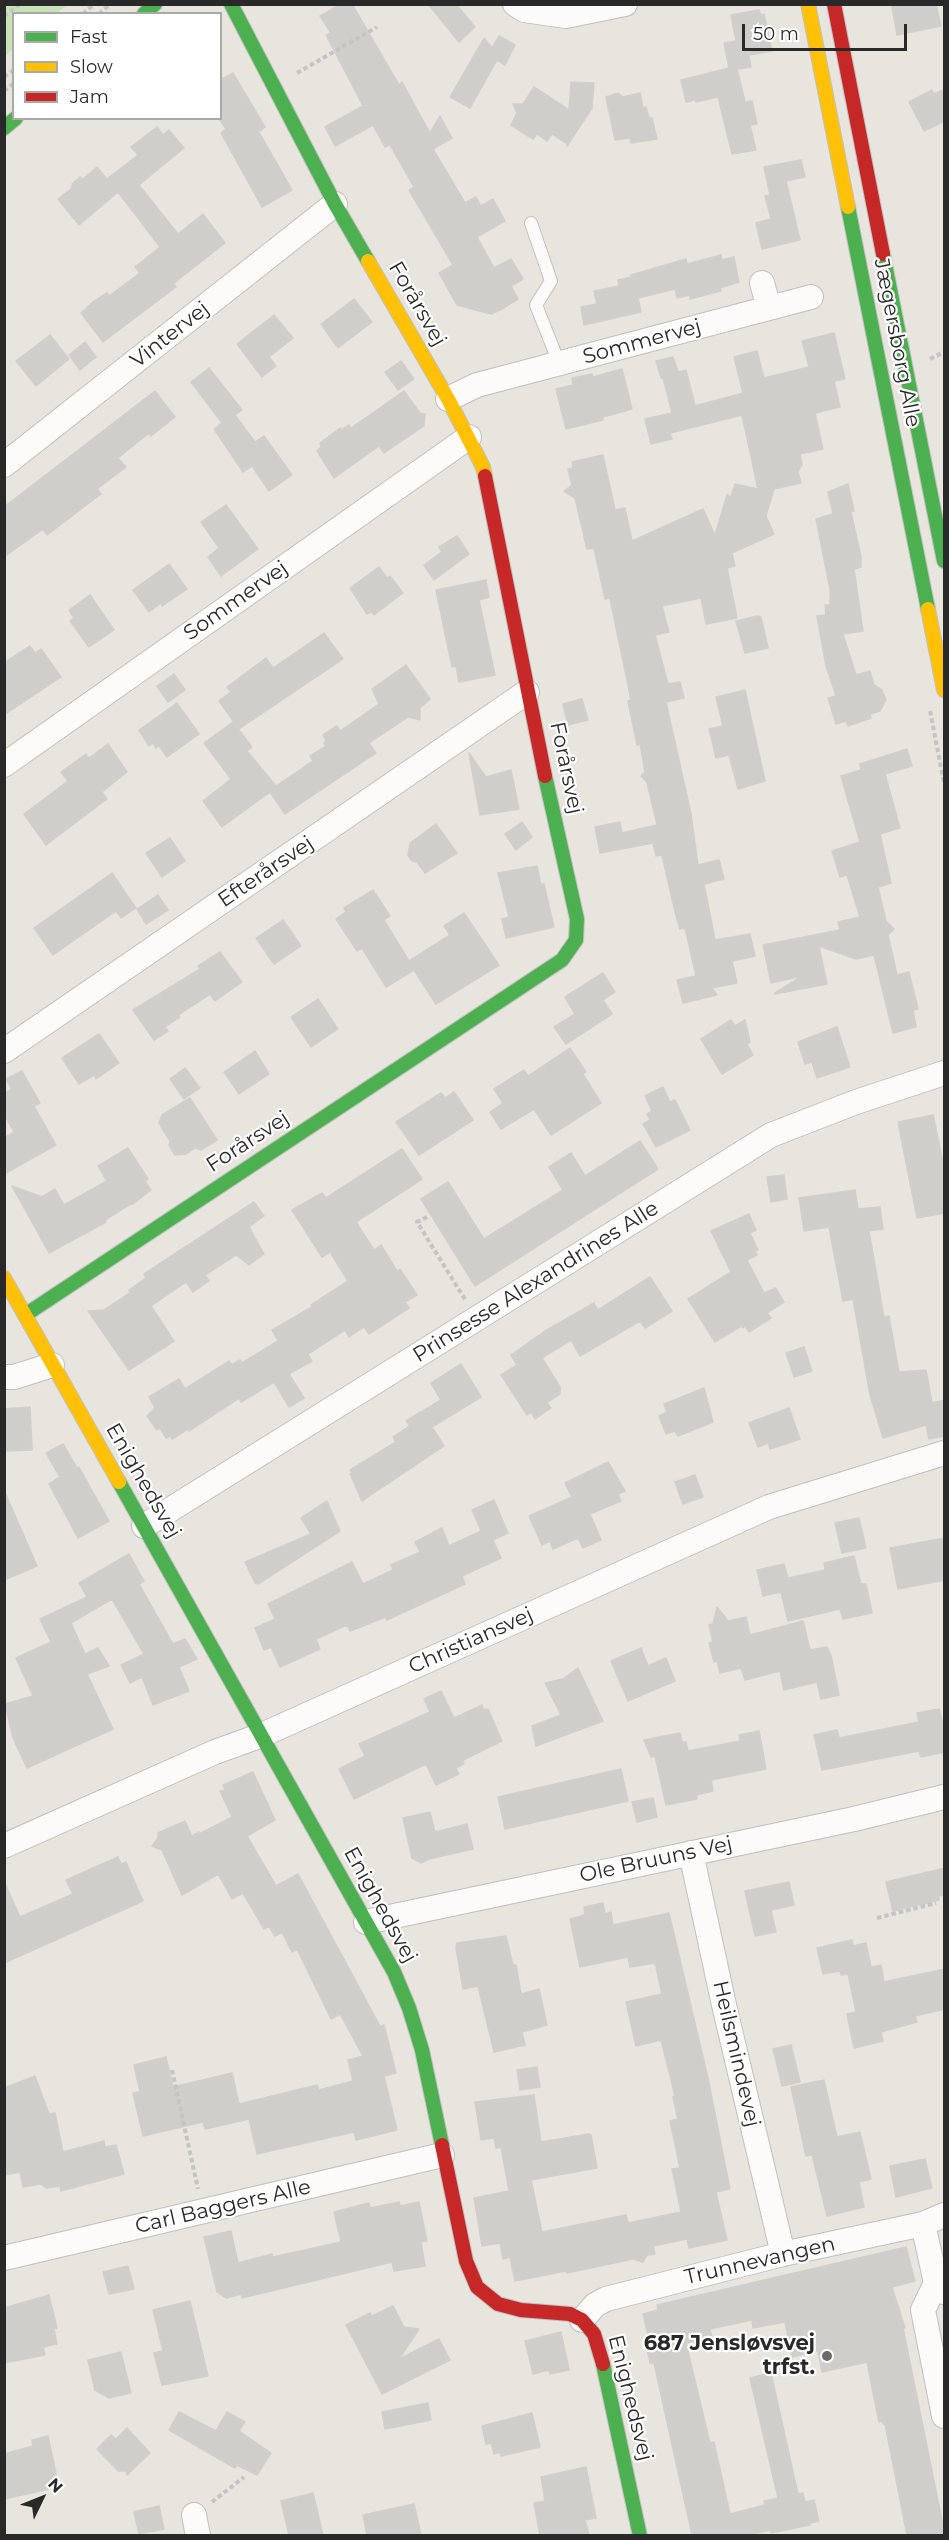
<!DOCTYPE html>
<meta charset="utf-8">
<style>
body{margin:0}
#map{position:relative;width:949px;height:2540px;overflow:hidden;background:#e8e4de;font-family:Montserrat,sans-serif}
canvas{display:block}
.frame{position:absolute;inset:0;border:6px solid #292929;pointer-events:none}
.legend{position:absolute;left:12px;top:12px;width:210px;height:108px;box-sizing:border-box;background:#fff;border:2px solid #a9a9a9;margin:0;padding:8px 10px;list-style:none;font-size:18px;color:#292929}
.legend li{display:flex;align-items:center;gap:12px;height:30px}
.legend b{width:30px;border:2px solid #a9a9a9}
.north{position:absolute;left:12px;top:2468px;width:60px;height:60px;-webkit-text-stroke:4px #fff;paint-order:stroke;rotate:47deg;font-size:16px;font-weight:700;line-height:24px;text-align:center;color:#292929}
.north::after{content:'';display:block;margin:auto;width:21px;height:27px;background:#292929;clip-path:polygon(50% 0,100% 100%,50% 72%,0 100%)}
.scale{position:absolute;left:742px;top:24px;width:165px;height:27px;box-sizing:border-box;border:3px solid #292929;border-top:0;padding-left:8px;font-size:18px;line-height:21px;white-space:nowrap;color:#292929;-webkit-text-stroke:4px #fff;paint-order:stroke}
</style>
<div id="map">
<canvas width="949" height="2540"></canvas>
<div class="frame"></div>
<ul class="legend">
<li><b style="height:8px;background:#4caf50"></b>Fast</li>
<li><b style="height:8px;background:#ffc107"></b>Slow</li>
<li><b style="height:8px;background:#c62828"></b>Jam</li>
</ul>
<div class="north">N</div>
<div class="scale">50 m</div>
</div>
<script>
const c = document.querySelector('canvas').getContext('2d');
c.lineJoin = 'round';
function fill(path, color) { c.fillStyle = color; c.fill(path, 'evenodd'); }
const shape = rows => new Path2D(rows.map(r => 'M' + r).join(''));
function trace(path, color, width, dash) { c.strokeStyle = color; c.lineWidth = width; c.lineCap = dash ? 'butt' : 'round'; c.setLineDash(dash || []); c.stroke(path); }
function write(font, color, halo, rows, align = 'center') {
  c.font = font + ' Montserrat,sans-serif'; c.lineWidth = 4.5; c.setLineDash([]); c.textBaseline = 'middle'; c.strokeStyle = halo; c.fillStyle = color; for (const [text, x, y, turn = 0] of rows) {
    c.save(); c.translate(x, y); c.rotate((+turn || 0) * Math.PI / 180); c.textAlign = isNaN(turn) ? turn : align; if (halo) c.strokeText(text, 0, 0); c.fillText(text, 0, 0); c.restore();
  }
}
const green = shape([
 [5,4,67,4,67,5,57,13,14,14,13,49,5,56]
]);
const building = shape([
 [341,4,352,4,399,85,402,82,430,133,440,116,452,138,433,149,465,203,476,197,481,206,493,199,505,221,477,237,494,268,511,259,523,279,511,286,518,299,502,309,491,314,457,305,439,273,453,265,409,190,414,187,390,145,385,147,373,125,335,146,325,127,363,106,326,35,331,33,320,16,341,4],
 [428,4,456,4,475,27,459,42,428,4],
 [902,4,936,4,941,26,897,35,892,7,902,4],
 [759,10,761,15,764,14,772,51,749,55,751,67,737,69,745,102,752,101,757,124,750,125,756,150,732,154,718,97,696,102,695,100,686,102,681,80,729,68,724,43,736,41,731,15,759,10],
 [499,36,515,45,505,65,497,60,470,108,450,97,484,38,492,48,499,36],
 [233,73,265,127,259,132,292,190,262,207,221,133,226,129,220,120,220,80,233,73],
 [571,82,594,83,592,108,567,146,567,144,552,134,547,141,537,134,533,139,511,125,517,113,513,104,523,104,534,87,569,110,571,82],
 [945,89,945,121,924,131,909,102,932,90,934,94,945,89],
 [618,93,623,97,640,93,643,108,646,107,649,118,652,118,657,139,631,143,630,138,615,140,606,97,618,93],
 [157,127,163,135,169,130,184,148,139,185,178,234,203,214,225,243,174,283,176,287,103,342,81,313,93,302,107,293,109,296,140,273,135,267,160,247,118,192,79,225,58,199,72,188,72,184,80,177,83,179,97,167,107,179,138,155,131,147,157,127],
 [801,160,805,177,786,181,800,240,762,249,756,223,771,219,765,196,770,195,764,167,801,160],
 [721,255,722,260,734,257,739,282,720,288,721,291,690,299,690,295,677,298,675,289,638,298,641,312,584,325,581,307,597,304,594,291,619,286,618,280,632,277,631,275,686,259,687,264,721,255],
 [354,299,372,322,338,348,321,324,354,299],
 [274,315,293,338,269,357,276,366,262,377,237,344,274,315],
 [834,333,845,379,834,381,840,407,815,413,823,449,800,454,802,465,798,472,801,483,774,489,766,516,774,534,732,553,735,566,727,568,737,618,706,624,701,598,662,606,669,632,655,635,668,684,680,682,684,698,666,702,691,814,698,865,719,860,724,879,704,884,715,940,750,934,755,956,732,961,737,983,712,988,717,995,683,1003,677,980,696,976,685,928,680,929,675,912,662,855,656,856,653,843,600,853,595,827,620,822,622,833,657,825,647,782,641,776,645,772,640,744,637,745,628,701,631,700,610,598,605,599,594,548,587,549,575,498,564,491,572,485,568,469,573,468,572,462,603,455,615,510,625,508,632,541,703,509,715,535,727,495,731,497,735,484,758,489,742,415,670,433,672,439,651,444,645,419,672,413,663,378,661,378,656,361,673,357,678,372,686,370,695,406,743,393,734,357,757,351,764,378,809,367,802,341,834,333],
 [50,335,69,359,36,386,16,361,50,335],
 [85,342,96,357,80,370,69,355,85,342],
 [401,361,414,379,398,390,385,372,401,361],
 [209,368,242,410,235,415,255,442,264,436,292,475,269,491,252,466,243,472,214,429,222,423,191,382,209,368],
 [622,369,632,409,603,417,603,420,566,429,556,389,573,385,572,378,592,374,593,377,622,369],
 [155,391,175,417,151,436,149,433,118,458,126,467,97,489,101,494,47,535,43,529,4,557,4,507,155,391],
 [404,391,420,413,425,414,424,426,384,453,379,446,334,478,317,451,321,447,320,443,340,428,341,430,349,425,351,428,404,391],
 [848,484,854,511,851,512,861,557,861,567,854,569,863,631,843,634,856,675,870,671,874,685,882,690,886,700,880,711,870,714,871,718,848,726,846,721,836,724,828,698,836,696,826,666,817,616,826,615,825,605,830,605,830,589,816,519,833,514,828,492,848,484],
 [226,505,258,549,221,576,208,557,219,548,201,522,226,505],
 [457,536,469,554,434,580,424,565,442,552,439,547,457,536],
 [169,564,187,589,162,606,161,603,149,612,133,590,169,564],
 [379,567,387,578,390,576,403,593,374,615,371,612,367,614,350,588,379,567],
 [486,580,489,597,479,600,495,675,459,682,456,666,452,667,436,590,486,580],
 [90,595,114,630,89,647,70,621,74,618,69,610,90,595],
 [757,616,761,617,768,648,745,653,736,621,757,616],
 [324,633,343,659,239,729,219,701,231,692,227,687,266,658,273,668,324,633],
 [30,646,35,653,41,649,61,677,4,715,4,663,30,646],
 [406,665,430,699,420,708,420,720,408,717,369,743,376,753,285,814,270,792,222,827,203,801,231,779,204,743,233,722,252,747,247,751,276,786,313,761,310,756,326,746,324,743,326,741,323,735,337,726,340,731,379,704,372,689,406,665],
 [174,674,185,690,168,702,157,686,174,674],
 [745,690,765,781,738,789,729,755,716,758,709,729,723,726,716,697,745,690],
 [582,699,588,720,568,725,563,704,582,699],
 [177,703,199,734,167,757,159,746,156,748,153,743,149,746,139,730,177,703],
 [108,744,127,772,102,792,107,799,46,845,24,814,68,781,61,772,86,754,89,758,108,744],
 [907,749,912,766,885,774,900,828,880,834,891,883,878,887,886,921,894,929,888,935,897,975,909,972,918,1009,913,1010,916,1027,893,1033,874,955,856,959,819,946,827,984,775,994,775,993,802,976,771,983,763,945,840,930,838,922,860,917,847,875,840,877,832,851,860,842,841,776,861,770,860,764,907,749],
 [469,753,486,777,511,770,519,809,480,815,469,753],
 [522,822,532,837,516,850,505,834,522,822],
 [436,824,457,853,425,873,417,862,412,861,408,855,410,843,436,824],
 [170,838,185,861,162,877,146,853,170,838],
 [537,866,541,885,544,884,554,927,506,938,502,919,509,917,498,873,537,866],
 [112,873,136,908,121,918,116,911,53,955,34,928,112,873],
 [373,890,390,916,384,920,409,961,450,935,444,926,464,913,499,965,436,1004,414,970,386,987,362,948,357,951,336,919,346,912,344,908,373,890],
 [158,895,168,910,146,924,137,909,158,895],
 [283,920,301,946,274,964,256,938,283,920],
 [220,952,242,982,215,1001,210,994,178,1015,180,1017,165,1027,168,1031,154,1040,133,1010,200,969,198,966,220,952],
 [603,973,615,992,603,1000,612,1014,566,1044,554,1027,575,1014,565,997,603,973],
 [318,999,338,1029,311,1047,291,1017,318,999],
 [731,1020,735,1026,745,1020,750,1042,747,1044,753,1055,722,1074,701,1039,731,1020],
 [837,1027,850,1067,817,1078,812,1062,805,1064,798,1042,837,1027],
 [99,1034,119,1063,96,1079,94,1075,79,1084,62,1058,99,1034],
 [570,1048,586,1072,583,1074,601,1103,551,1135,534,1109,501,1129,490,1112,503,1103,494,1089,524,1070,528,1076,570,1048],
 [255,1051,269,1074,239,1094,224,1072,255,1051],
 [185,1068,200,1088,184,1099,170,1079,185,1068],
 [22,1071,40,1103,34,1106,56,1145,4,1174,4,1138,14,1132,4,1114,4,1094,12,1089,6,1079,22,1071],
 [663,1087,670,1102,675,1100,690,1130,656,1147,643,1124,650,1120,647,1114,652,1111,645,1096,663,1087],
 [454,1092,473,1120,419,1155,396,1122,441,1093,445,1098,454,1092],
 [190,1098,217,1140,201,1150,195,1148,186,1154,175,1155,169,1145,170,1141,159,1123,162,1115,190,1098],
 [933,1115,945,1172,945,1213,917,1218,898,1122,933,1115],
 [640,1141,658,1169,475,1286,421,1199,448,1182,484,1239,563,1190,549,1167,571,1153,585,1176,640,1141],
 [128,1148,148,1179,145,1181,151,1190,133,1204,129,1205,105,1220,106,1222,49,1253,12,1186,42,1197,55,1189,64,1205,107,1181,98,1166,128,1148],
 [402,1149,422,1179,356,1222,374,1250,381,1245,397,1271,400,1269,417,1295,405,1302,409,1308,369,1334,364,1327,349,1337,345,1330,308,1354,312,1361,289,1374,304,1398,289,1407,274,1382,241,1402,239,1398,189,1431,188,1429,172,1439,170,1436,166,1438,160,1428,157,1430,147,1416,155,1408,149,1397,179,1379,185,1389,229,1361,232,1365,240,1360,242,1363,278,1341,272,1330,312,1307,311,1305,348,1281,330,1252,322,1257,292,1210,322,1193,326,1198,402,1149],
 [784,1175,787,1199,771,1202,767,1177,784,1175],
 [855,1190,858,1209,880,1207,883,1229,869,1231,884,1317,889,1316,899,1372,926,1370,932,1403,945,1400,945,1436,929,1439,926,1425,883,1438,870,1395,853,1299,843,1301,829,1227,804,1231,799,1198,855,1190],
 [254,1202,264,1216,249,1227,264,1254,249,1265,236,1255,205,1275,209,1281,193,1292,186,1282,151,1306,174,1341,129,1370,88,1311,104,1310,130,1293,129,1290,146,1278,144,1274,254,1202],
 [749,1214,756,1230,750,1233,758,1250,755,1251,757,1255,747,1260,764,1293,776,1288,784,1302,767,1313,771,1318,749,1332,745,1326,743,1328,741,1326,715,1342,688,1299,731,1272,711,1231,749,1214],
 [650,1277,672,1311,645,1328,640,1321,580,1356,571,1340,542,1358,560,1387,560,1394,547,1403,551,1408,535,1419,531,1412,527,1415,501,1375,517,1365,511,1355,545,1331,594,1303,598,1310,650,1277],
 [804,1347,812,1371,794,1377,786,1353,804,1347],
 [461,1364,481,1397,432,1427,444,1446,362,1501,350,1474,352,1473,350,1470,396,1442,393,1437,410,1426,406,1421,441,1400,431,1383,461,1364],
 [704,1388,713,1422,678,1436,675,1431,666,1434,659,1416,667,1412,664,1404,704,1388],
 [30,1407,32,1450,4,1451,4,1409,30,1407],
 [789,1408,800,1439,770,1449,768,1443,758,1447,749,1423,789,1408],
 [63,1444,77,1468,79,1467,109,1521,78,1538,49,1484,60,1477,46,1453,63,1444],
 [608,1462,625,1491,618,1494,621,1501,590,1514,601,1540,583,1548,578,1538,553,1549,550,1541,542,1545,529,1516,572,1497,565,1483,608,1462],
 [695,1475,703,1497,683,1504,675,1482,695,1475],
 [4,1490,37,1566,4,1580,4,1490],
 [494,1500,508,1533,493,1540,501,1558,462,1576,465,1584,387,1620,386,1617,350,1631,347,1625,316,1639,320,1649,280,1667,271,1647,264,1650,255,1628,275,1619,268,1604,352,1562,363,1584,393,1570,391,1565,420,1552,415,1542,442,1528,449,1546,481,1531,472,1510,494,1500],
 [327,1501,340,1531,258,1584,255,1583,245,1562,311,1534,301,1518,327,1501],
 [859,1518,866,1548,842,1553,835,1523,859,1518],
 [945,1538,945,1580,898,1589,890,1548,945,1538],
 [129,1554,144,1581,139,1584,173,1644,185,1639,197,1659,179,1667,189,1691,153,1705,142,1677,130,1683,121,1665,144,1654,112,1599,71,1623,85,1654,98,1648,109,1666,87,1674,113,1729,27,1768,13,1738,5,1704,33,1696,16,1658,51,1642,40,1619,87,1597,79,1583,129,1554],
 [854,1556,861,1584,866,1584,872,1613,843,1619,840,1609,788,1621,781,1592,763,1596,757,1570,784,1564,788,1578,825,1570,824,1563,854,1556],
 [717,1607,728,1621,746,1617,750,1635,803,1621,810,1650,827,1647,831,1655,839,1695,821,1699,817,1682,784,1690,780,1671,745,1680,741,1668,720,1673,717,1661,714,1662,709,1643,713,1642,709,1625,713,1624,717,1607],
 [641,1648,648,1666,666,1658,675,1681,628,1701,611,1661,641,1648],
 [578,1668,603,1721,536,1746,532,1726,561,1715,545,1683,563,1679,578,1668],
 [441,1691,454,1718,482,1705,484,1710,488,1709,502,1741,463,1760,464,1764,456,1768,459,1774,436,1785,426,1764,354,1799,339,1769,365,1756,359,1744,430,1712,424,1699,441,1691],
 [939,1709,945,1731,945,1752,921,1757,919,1751,822,1770,814,1735,837,1730,839,1738,919,1722,917,1713,939,1709],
 [759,1731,766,1769,711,1780,713,1791,696,1795,697,1799,666,1805,655,1756,651,1757,644,1740,680,1733,682,1742,686,1742,688,1751,740,1741,739,1735,759,1731],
 [621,1769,628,1801,505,1829,498,1797,621,1769],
 [253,1772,275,1820,247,1836,276,1886,298,1874,380,2026,384,2025,396,2073,384,2076,397,2130,356,2140,354,2132,257,2154,249,2119,205,2129,203,2122,143,2136,133,2093,140,2092,134,2065,166,2057,173,2087,232,2073,239,2104,317,2085,319,2090,353,2081,348,2060,363,2056,340,2014,331,2019,297,1949,292,1952,282,1932,275,1936,269,1926,264,1929,243,1893,232,1899,218,1874,182,1895,162,1850,152,1846,158,1838,158,1833,185,1821,192,1836,199,1832,199,1834,232,1817,220,1791,225,1790,223,1785,253,1772],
 [653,1798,657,1817,637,1822,632,1802,653,1798],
 [430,1812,435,1832,467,1824,473,1849,429,1859,421,1863,412,1858,403,1818,430,1812],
 [118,1857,121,1864,126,1862,143,1901,4,1963,4,1881,20,1917,73,1894,66,1880,118,1857],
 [945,1868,945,1895,938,1896,939,1900,893,1911,886,1882,945,1868],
 [789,1882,794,1905,771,1910,776,1932,755,1936,745,1891,789,1882],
 [603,1903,605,1914,611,1912,613,1925,669,1913,708,2078,730,2189,716,2192,727,2240,689,2248,687,2239,653,2246,655,2254,647,2255,643,2262,633,2259,567,2273,566,2271,515,2281,510,2257,503,2259,500,2243,482,2246,474,2198,509,2191,501,2147,496,2148,494,2138,481,2140,475,2102,534,2095,541,2142,589,2134,591,2135,597,2168,531,2180,542,2232,626,2215,628,2223,681,2212,672,2169,680,2168,670,2121,678,2119,673,2097,675,2096,661,2040,636,2046,626,2002,662,1994,655,1963,630,1967,628,1957,580,1967,570,1919,585,1915,584,1907,603,1903],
 [506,1936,513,1965,516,1965,521,1994,539,1989,547,2025,522,2032,525,2045,494,2052,478,1986,463,1989,456,1948,457,1943,506,1936],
 [852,1940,853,1946,866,1943,871,1967,881,1965,884,1982,945,1969,945,2009,915,2016,917,2022,881,2032,883,2041,854,2048,847,2014,856,2012,848,1974,841,1975,840,1971,823,1974,817,1948,852,1940],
 [791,2045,800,2082,782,2086,773,2049,791,2045],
 [537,2067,540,2087,520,2090,517,2070,537,2067],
 [35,2076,49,2114,55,2113,63,2152,104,2141,105,2147,116,2145,124,2174,61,2191,60,2186,46,2188,41,2184,23,2187,20,2172,4,2175,4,2088,35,2076],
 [824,2080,837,2137,860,2132,871,2179,859,2182,864,2207,827,2216,812,2155,806,2156,791,2087,824,2080],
 [925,2159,932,2188,896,2197,890,2166,925,2159],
 [399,2202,400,2206,419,2202,427,2241,421,2242,425,2266,394,2271,392,2262,242,2298,241,2294,226,2298,217,2292,204,2237,231,2231,238,2263,272,2254,273,2257,341,2242,334,2212,369,2203,370,2208,399,2202],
 [906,2247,915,2281,892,2287,905,2328,903,2328,945,2535,907,2535,885,2424,883,2424,882,2421,879,2422,867,2362,822,2372,818,2351,792,2357,785,2322,753,2328,752,2320,710,2329,712,2338,686,2343,710,2443,714,2442,730,2514,765,2505,764,2501,778,2498,750,2378,771,2373,798,2494,803,2493,805,2502,814,2500,819,2521,810,2523,810,2525,771,2533,771,2530,747,2535,692,2535,654,2363,650,2363,645,2339,649,2339,643,2314,658,2310,657,2305,906,2247],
 [128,2266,134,2289,109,2294,103,2272,128,2266],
 [49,2295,57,2328,54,2329,57,2344,43,2347,45,2355,4,2363,4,2308,49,2295],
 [190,2301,208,2376,162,2385,154,2353,163,2351,153,2310,190,2301],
 [393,2306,404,2327,419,2329,399,2359,439,2339,450,2360,382,2394,346,2325,370,2313,372,2316,393,2306],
 [561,2332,569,2370,550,2374,549,2370,533,2374,525,2341,561,2332],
 [121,2352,131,2393,109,2398,95,2390,88,2360,121,2352],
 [428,2403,431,2420,385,2429,382,2412,428,2403],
 [179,2412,216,2431,227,2412,245,2422,239,2431,271,2453,257,2475,237,2465,235,2468,169,2430,179,2412],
 [532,2413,540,2447,501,2456,500,2452,494,2454,491,2443,486,2444,482,2426,532,2413],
 [127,2428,150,2453,127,2475,126,2471,118,2471,97,2449,111,2435,116,2439,127,2428],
 [48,2436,59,2487,4,2499,4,2454,33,2446,32,2440,48,2436],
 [586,2467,596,2518,585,2520,589,2535,540,2535,534,2503,545,2501,541,2477,586,2467],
 [313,2493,323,2535,289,2535,281,2501,313,2493],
 [414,2504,421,2535,367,2535,363,2515,414,2504],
 [159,2506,164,2529,139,2534,134,2512,159,2506]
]);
const path = shape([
 [83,14,94,4],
 [99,14,110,4],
 [4,16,20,4],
 [297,73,377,27],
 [4,77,14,70],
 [4,91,14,83],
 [930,359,944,352],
 [930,711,944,783],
 [427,1217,417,1222,466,1301],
 [877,1918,936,1903],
 [172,2070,198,2189],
 [212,2502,244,2477]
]);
const lane = shape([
 [531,223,551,281,536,305,559,363]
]);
const street = shape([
 [515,4,524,10,566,16,625,4],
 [762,283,769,308],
 [448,399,477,385,811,297],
 [4,465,335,204],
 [4,765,469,437],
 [4,1051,527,692],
 [4,1377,14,1377,52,1365],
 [144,1526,771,1135,856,1102,944,1073],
 [4,1846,215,1752,262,1735,769,1507,944,1453],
 [691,1853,724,2005,783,2254],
 [366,1922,854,1819,944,1797],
 [923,2224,936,2283,944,2292],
 [4,2258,442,2155],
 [936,2283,923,2310,944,2416],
 [582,2320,595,2305,606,2299,783,2254,923,2224,944,2215],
 [194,2515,198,2536]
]);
const fast = shape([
 [231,4,335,204,368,261],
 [144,14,155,4],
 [4,128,16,118],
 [848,207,928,609],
 [883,254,944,561],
 [25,1315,562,960,576,940,577,919,545,776],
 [119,1482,394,1972,409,2008,422,2050,442,2145],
 [603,2364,640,2536]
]);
const slow = shape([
 [808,4,848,207],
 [368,261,448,399,483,467,485,476],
 [928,609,944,690],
 [4,1278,119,1482]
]);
const jam = shape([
 [834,4,883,254],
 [485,476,545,776],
 [442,2145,466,2261,477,2287,498,2304,521,2310,570,2314,582,2320,594,2334,603,2364]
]);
const markers = [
 [827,2356,6,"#6c6a68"]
];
const streetNames = [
 ["Forårsvej",417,304,60],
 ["Vintervej",170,335,-38],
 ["Sommervej",642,342,-15],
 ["Jægersborg Alle",897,343,79],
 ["Sommervej",236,601,-35],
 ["Forårsvej",566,768,78],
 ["Efterårsvej",266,872,-34],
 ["Forårsvej",248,1142,-33],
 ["Prinsesse Alexandrines Alle",536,1282,-32],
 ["Enighedsvej",143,1481,60],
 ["Christiansvej",471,1641,-24],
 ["Ole Bruuns Vej",656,1860,-12],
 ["Enighedsvej",380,1905,61],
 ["Heilsmindevej",736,2054,77],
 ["Carl Baggers Alle",223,2207,-13],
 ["Trunnevangen",760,2261,-13],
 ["Enighedsvej",630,2398,76]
];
const poiNames = [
 ["687 Jensløvsvej",815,2344],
 ["trfst.",815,2368]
];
fill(green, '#c9e2b8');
fill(building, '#d0ceca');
trace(building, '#d2cfcb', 1.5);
trace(lane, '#c1c0bf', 14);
trace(street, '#c1c0bf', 26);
trace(fast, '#c1c0bf', 16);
trace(slow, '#c1c0bf', 16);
trace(jam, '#c1c0bf', 16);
trace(path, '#c4c4c3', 4, [4.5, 3]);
trace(lane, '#fcfbfa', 12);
trace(street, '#fcfbfa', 24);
trace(fast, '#4caf50', 14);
trace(slow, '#ffc107', 14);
trace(jam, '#c62828', 14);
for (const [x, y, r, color] of markers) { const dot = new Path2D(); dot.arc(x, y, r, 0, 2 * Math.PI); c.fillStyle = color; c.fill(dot); trace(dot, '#fff', 2); }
write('21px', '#292929', '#fff', streetNames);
write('bold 21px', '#292929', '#fff', poiNames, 'right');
</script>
